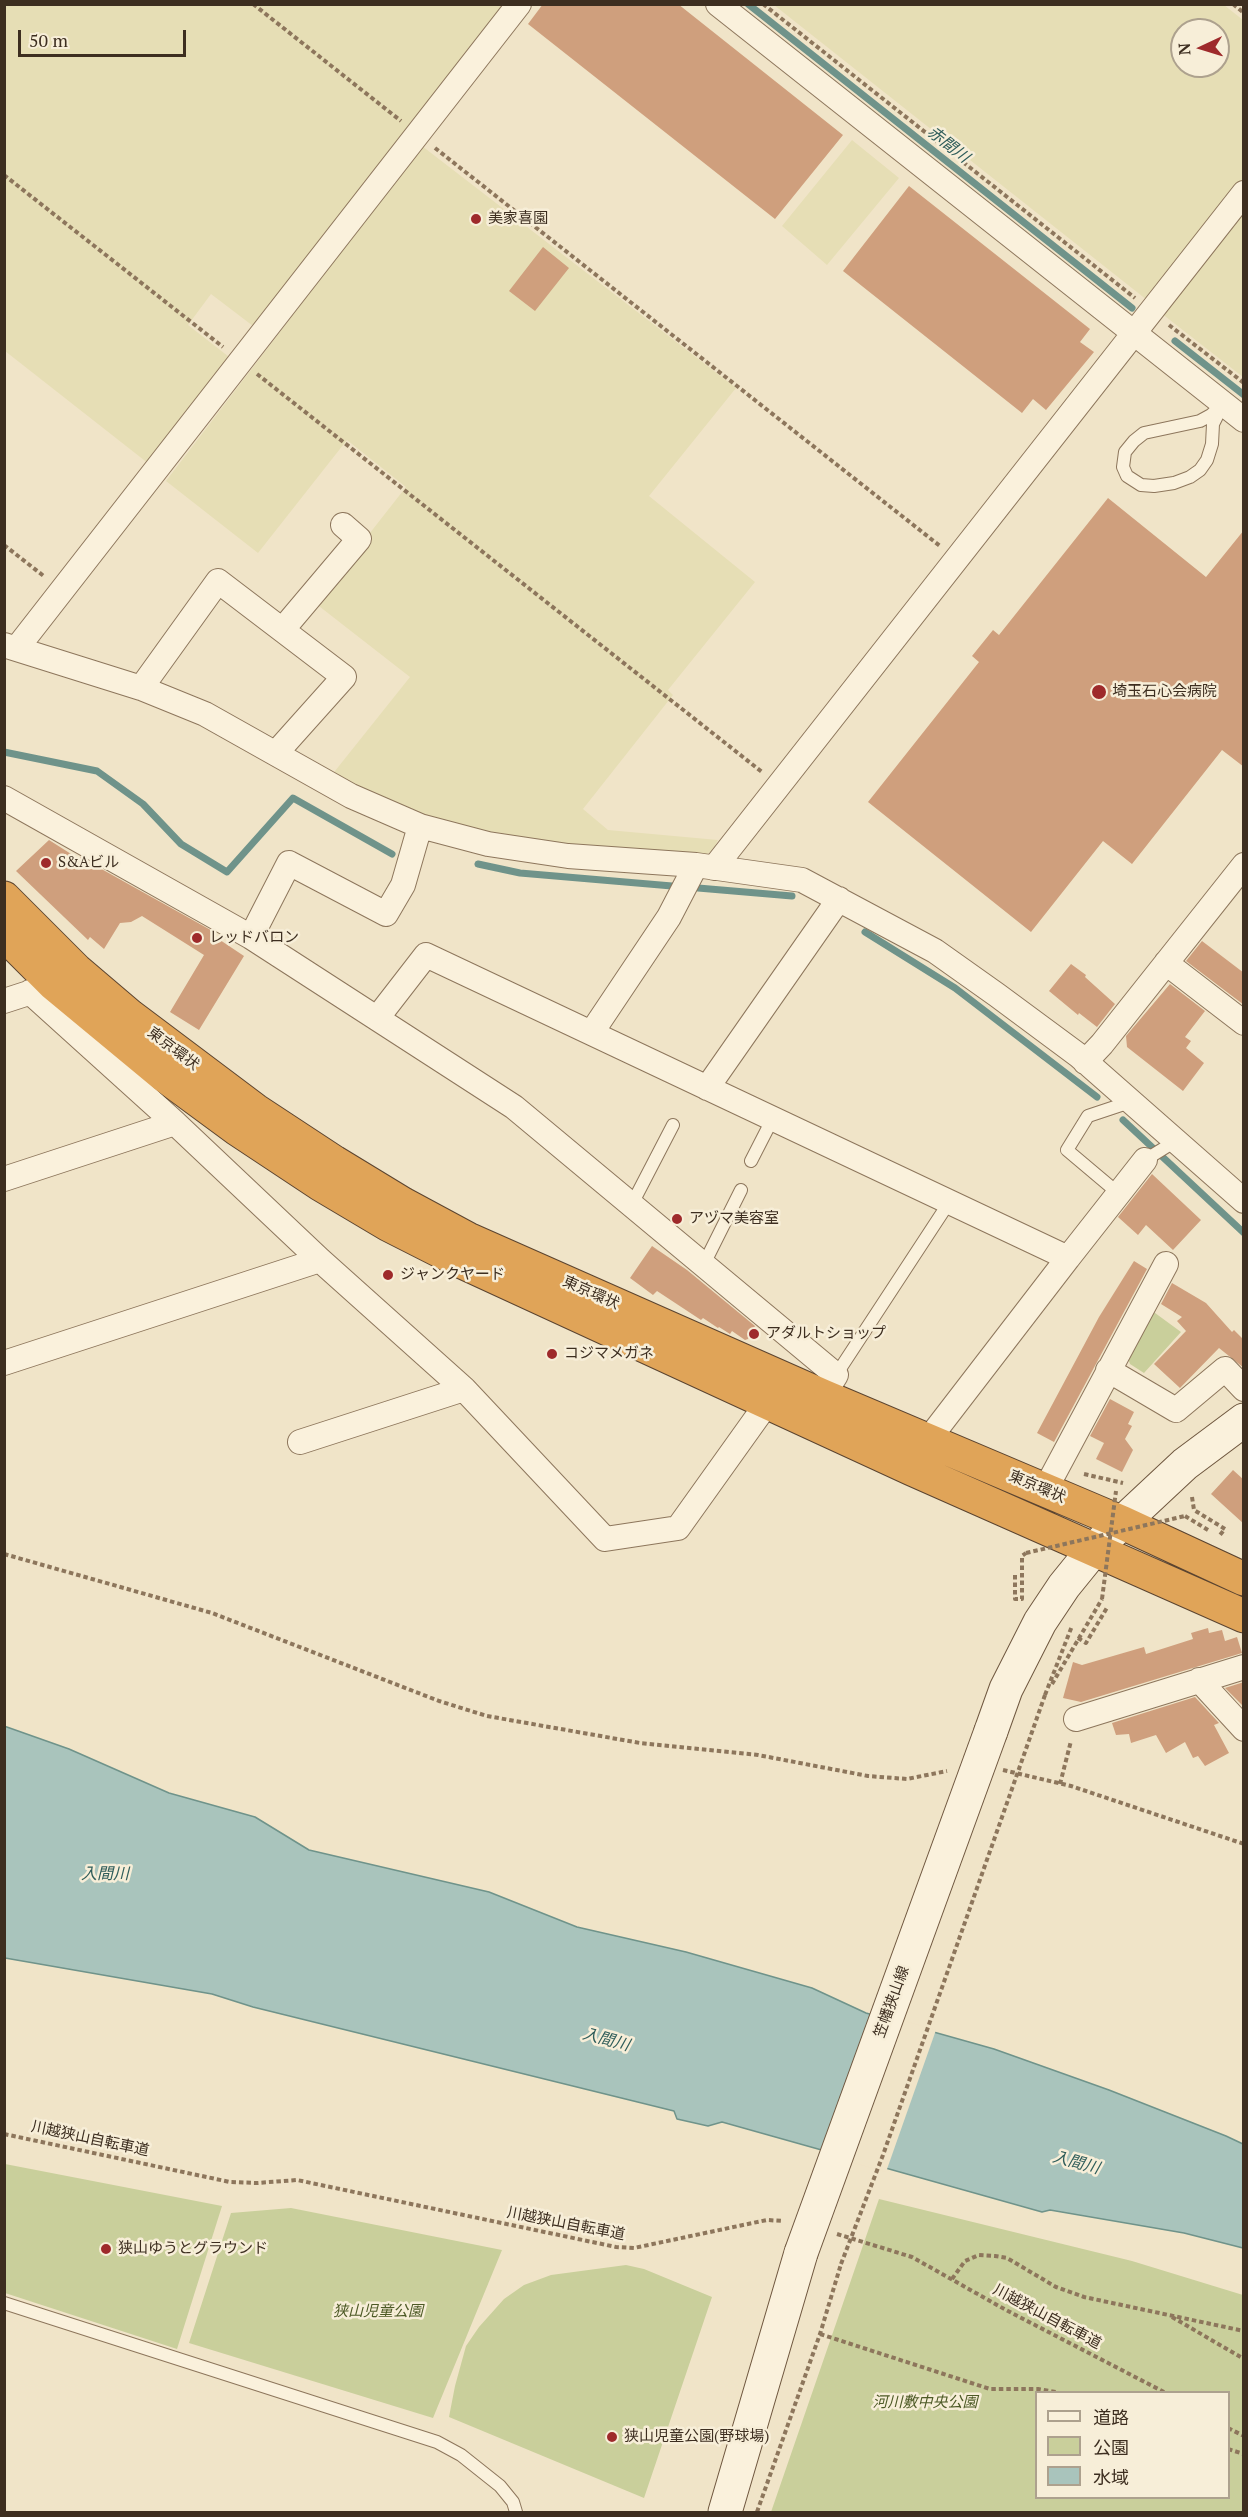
<!DOCTYPE html>
<meta charset="utf-8">
<style>
body{margin:0}
#map{position:relative;width:1248px;height:2517px;overflow:hidden;background:#f0e4c8;font-family:"PT Serif","Noto Sans JP",serif}
canvas{display:block}
.frame{position:absolute;inset:0;border:6px solid #3d2e20;pointer-events:none}
.legend{position:absolute;left:1035px;top:2391px;width:195px;height:108px;box-sizing:border-box;background:#f7eed8;border:2px solid #ada18e;margin:0;padding:8px 10px;list-style:none;font-size:18px;color:#3d2e20}
.legend li{display:flex;align-items:center;gap:12px;height:30px}
.legend b{width:30px;border:2px solid #ada18e}
.north{position:absolute;left:1170px;top:18px;width:60px;height:60px;box-sizing:border-box;background:#f7eed8;border:2px solid #ada18e;border-radius:50%;rotate:266deg;font-size:16px;font-weight:700;line-height:24px;text-align:center;color:#3d2e20}
.north::after{content:'';display:block;margin:auto;width:21px;height:27px;background:#9e2a2b;clip-path:polygon(50% 0,100% 100%,50% 72%,0 100%)}
.scale{position:absolute;left:18px;top:30px;width:168px;height:27px;box-sizing:border-box;border:3px solid #3d2e20;border-top:0;padding-left:8px;font-size:18px;line-height:21px;white-space:nowrap;color:#3d2e20;-webkit-text-stroke:4px #f7eed8;paint-order:stroke}
</style>
<div id="map">
<canvas width="1248" height="2517"></canvas>
<div class="frame"></div>
<ul class="legend">
<li><b style="height:8px;background:#faf1dc"></b>道路</li>
<li><b style="height:16px;background:#c9cf9b"></b>公園</li>
<li><b style="height:16px;background:#a9c4bc"></b>水域</li>
</ul>
<div class="north">N</div>
<div class="scale">50 m</div>
</div>
<script>
const c = document.querySelector('canvas').getContext('2d');
c.lineJoin = 'round';
function fill(path, color) { c.fillStyle = color; c.fill(path, 'evenodd'); }
const shape = rows => new Path2D(rows.map(r => 'M' + r).join(''));
function trace(path, color, width, dash) { c.strokeStyle = color; c.lineWidth = width; c.lineCap = dash ? 'butt' : 'round'; c.setLineDash(dash || []); c.stroke(path); }
function write(font, color, halo, rows, align = 'center') {
  c.font = font + ' "PT Serif","Noto Sans JP",serif'; c.lineWidth = 5; c.setLineDash([]); c.textBaseline = 'middle'; c.strokeStyle = halo; c.fillStyle = color; for (const [text, x, y, turn = 0] of rows) {
    c.save(); c.translate(x, y); c.rotate((+turn || 0) * Math.PI / 180); c.textAlign = isNaN(turn) ? turn : align; if (halo) c.strokeText(text, 0, 0); c.fillText(text, 0, 0); c.restore();
  }
}
const farmland = shape([
 [4,5,507,5,257,329,211,294,188,325,233,360,149,464,5,351],
 [774,5,1224,5,1243,20,1243,178,1147,300],
 [1182,30,1218,30,1218,66,1182,66],
 [852,140,899,178,827,265,782,226],
 [422,146,736,388,649,496,755,582,668,690,673,695,583,809,608,830,718,840,713,850,704,856,569,850,483,835,410,814,331,776,410,677,315,603,406,487,347,440,258,553,166,481],
 [1243,209,1243,377,1161,313]
]);
const green = shape([
 [1151,1310,1181,1332,1144,1373,1130,1364,1127,1356],
 [5,2164,222,2206,177,2349,5,2293],
 [879,2199,1132,2261,1243,2295,1243,2512,771,2512],
 [1036,2392,1228,2392,1228,2498,1036,2498],
 [291,2208,502,2250,433,2418,189,2343,231,2213],
 [626,2265,644,2269,712,2297,644,2498,449,2417,455,2386,466,2346,479,2327,504,2299,524,2285,551,2275]
]);
const water = shape([
 [4,1726,69,1749,169,1793,255,1817,309,1850,489,1892,577,1927,686,1952,812,1988,866,2013,994,2049,1109,2090,1226,2136,1243,2144,1243,2248,1184,2233,1050,2210,1042,2212,722,2122,708,2126,677,2119,674,2111,253,2007,212,1994,5,1958,4,1726]
]);
const pier = shape([
 [873,2012,936,2030,886,2172,823,2154]
]);
const stream = shape([
 [748,4,1132,308],
 [1175,341,1244,395],
 [4,752,97,771,143,804,181,844,227,872,293,798,392,854],
 [478,864,520,873,672,886],
 [698,888,792,896],
 [865,932,955,988,1097,1097],
 [1123,1120,1244,1233]
]);
const building = shape([
 [543,4,678,4,843,135,775,219,528,24],
 [909,186,1090,329,1080,342,1094,352,1046,410,1033,399,1022,413,843,271],
 [543,247,569,268,535,311,509,291],
 [1108,498,1206,577,1244,530,1244,767,1222,750,1132,864,1103,841,1031,932,868,802,979,662,972,656,993,630,999,635],
 [49,840,79,859,80,857,216,933,214,936,244,956,199,1030,170,1012,204,955,142,916,131,922,120,923,104,949,90,937,88,940,16,871],
 [1202,941,1244,973,1244,1005,1186,961],
 [1071,964,1086,975,1085,977,1115,1004,1097,1027,1079,1013,1078,1015,1049,991],
 [1170,984,1205,1011,1185,1037,1191,1041,1186,1048,1204,1063,1183,1091,1127,1047,1126,1036],
 [1152,1174,1201,1220,1173,1250,1146,1225,1138,1235,1118,1217],
 [652,1246,687,1270,755,1326,748,1339,745,1340,732,1331,730,1334,719,1327,718,1328,703,1318,701,1320,657,1291,653,1295,630,1278],
 [1134,1261,1147,1269,1054,1442,1037,1433,1099,1317],
 [1172,1283,1206,1303,1232,1332,1234,1330,1244,1340,1244,1368,1219,1348,1180,1388,1154,1364,1186,1331,1177,1321,1182,1317,1161,1304],
 [1110,1399,1134,1412,1128,1424,1132,1426,1125,1439,1133,1450,1122,1472,1096,1459,1104,1443,1090,1436],
 [1233,1470,1244,1480,1244,1524,1211,1494],
 [1208,1628,1209,1633,1222,1630,1225,1641,1237,1637,1242,1653,1081,1702,1063,1698,1073,1662,1082,1665,1144,1647,1146,1654,1193,1639,1191,1633],
 [1244,1682,1244,1707,1225,1688],
 [1195,1697,1219,1723,1214,1725,1229,1753,1205,1766,1198,1756,1193,1758,1185,1742,1166,1753,1156,1735,1131,1743,1129,1734,1116,1735,1112,1723]
]);
const path = shape([
 [253,4,401,121],
 [763,4,1135,298],
 [1233,4,1244,13],
 [435,148,940,546],
 [4,175,223,347],
 [1169,325,1244,383],
 [257,374,762,772],
 [4,545,45,577],
 [1084,1474,1123,1483],
 [1192,1497,1194,1510,1225,1529,1219,1536],
 [1185,1516,1208,1530],
 [4,1554,212,1613,439,1701,487,1716,640,1743,758,1755,868,1776,907,1779,947,1771],
 [1015,1575,1015,1599,1022,1599,1022,1556,1026,1553],
 [1078,1638,1086,1643,1108,1606],
 [1052,1684,1102,1599],
 [1045,1695,1072,1626],
 [1003,1770,1071,1786,1244,1844],
 [1060,1784,1071,1741],
 [4,2134,230,2182,257,2183,297,2180,616,2247,634,2248,743,2225,767,2220,783,2221],
 [837,2234,912,2257,1006,2310,1164,2392],
 [952,2279,965,2261,979,2255,995,2256,1007,2258,1056,2287,1084,2297,1244,2331],
 [1172,2317,1244,2359],
 [820,2334,990,2389,1038,2389,1056,2392],
 [1228,2428,1244,2436],
 [1228,2449,1244,2454],
 [757,2512,820,2334,841,2264]
]);
const lane = shape([
 [1223,404,1213,424,1212,444,1207,460,1200,470,1190,477,1174,483,1154,486,1141,485,1127,476,1123,467,1125,452,1134,441,1144,433,1200,421,1211,415,1223,404],
 [1145,1160,1174,1142],
 [751,1161,773,1118],
 [1118,1193,1067,1150,1088,1116,1130,1102],
 [631,1206,673,1125],
 [703,1266,741,1190],
 [836,1375,950,1201],
 [4,2303,437,2442,461,2455,500,2486,513,2502,516,2512]
]);
const street = shape([
 [718,4,1244,420],
 [283,629,359,539,343,525],
 [4,645,141,688,205,714,351,796,420,826,488,844,568,856,696,865,802,880,935,951,997,995,1078,1055,1244,1201],
 [17,648,519,4],
 [141,688,218,581,344,677,276,753],
 [4,798,251,937,514,1107,836,1375,823,1396],
 [714,868,1244,193],
 [251,937,289,863,386,914,403,885,420,826],
 [1166,963,1244,1023],
 [30,992,175,1123,320,1260,464,1389,605,1539,678,1528,768,1402],
 [4,1001,44,988],
 [378,1017,426,955,1068,1258,928,1440],
 [592,1032,669,917,696,865],
 [1085,1062,1102,1044,1244,865],
 [707,1088,839,899],
 [4,1179,175,1123],
 [1068,1258,1145,1160],
 [4,1363,320,1260],
 [1108,1370,1176,1410,1225,1369,1244,1389],
 [300,1442,464,1389],
 [1045,1490,1166,1264],
 [1199,1680,1244,1729],
 [1076,1719,1244,1667]
]);
const secondary = shape([
 [991,1731,1006,1689,1040,1622,1064,1586,1094,1549,1185,1464,1244,1420],
 [725,2512,801,2253]
]);
const highway = shape([
 [4,898,76,970,130,1016,255,1110,334,1162,403,1204,468,1239,823,1396,1123,1523,1244,1579],
 [4,934,54,984,165,1076,237,1129,320,1184,389,1225,458,1260,912,1469,1244,1616]
]);
const pathBridge = shape([
 [1026,1553,1185,1516],
 [1102,1599,1116,1491],
 [841,2264,883,2155,1045,1695]
]);
const secondaryBridge = shape([
 [801,2253,991,1731]
]);
const markers = [
 [476,219,6,"#9e2a2b"],
 [1099,692,8,"#9e2a2b"],
 [46,863,6,"#9e2a2b"],
 [197,938,6,"#9e2a2b"],
 [677,1219,6,"#9e2a2b"],
 [388,1275,6,"#9e2a2b"],
 [754,1334,6,"#9e2a2b"],
 [552,1354,6,"#9e2a2b"],
 [106,2249,6,"#9e2a2b"],
 [612,2437,6,"#9e2a2b"]
];
const poiNames = [
 ["美家喜園",488,219],
 ["埼玉石心会病院",1112,692],
 ["S&Aビル",58,863],
 ["レッドバロン",209,938],
 ["アヅマ美容室",689,1219],
 ["ジャンクヤード",400,1275],
 ["アダルトショップ",766,1334],
 ["コジマメガネ",564,1354],
 ["狭山ゆうとグラウンド",118,2249],
 ["狭山児童公園(野球場)",624,2437]
];
const streetNames = [
 ["東京環状",173,1049,37],
 ["東京環状",591,1293,24],
 ["東京環状",1037,1487,23],
 ["笠幡狭山線",892,2002,-70],
 ["川越狭山自転車道",90,2139,12],
 ["川越狭山自転車道",566,2224,11],
 ["川越狭山自転車道",1047,2317,28]
];
const parkNames = [
 ["狭山児童公園",378,2312],
 ["河川敷中央公園",925,2403]
];
const waterNames = [
 ["赤間川",948,145,38],
 ["入間川",105,1874],
 ["入間川",606,2040,15],
 ["入間川",1076,2163,15]
];
fill(farmland, '#e6deb5');
fill(green, '#c9cf9b');
fill(water, '#a9c4bc');
trace(water, '#6f938a', 1.5);
fill(pier, '#f0e4c8');
trace(stream, '#6f938a', 7);
fill(building, '#cf9f7d');
trace(lane, '#8d765c', 14);
trace(street, '#8d765c', 26);
trace(secondary, '#6f573f', 35);
trace(highway, '#5b4430', 35);
trace(path, '#8d765c', 4, [4.5, 3]);
trace(lane, '#faf1dc', 12);
trace(street, '#faf1dc', 24);
trace(secondary, '#faf1dc', 33);
trace(highway, '#e0a458', 33);
trace(secondaryBridge, '#6f573f', 35, []);
trace(pathBridge, '#8d765c', 4, [4.5, 3]);
trace(secondaryBridge, '#faf1dc', 33);
for (const [x, y, r, color] of markers) { const dot = new Path2D(); dot.arc(x, y, r, 0, 2 * Math.PI); c.fillStyle = color; c.fill(dot); trace(dot, '#f7eed8', 2); }
write('15px', '#3d2e20', '#f7eed8', poiNames, 'left');
write('15px', '#3d2e20', '#f7eed8', streetNames);
write('italic 15px', '#4d5a26', '#f7eed8', parkNames);
write('italic 16px', '#2f5d5a', '#f7eed8', waterNames);
</script>
